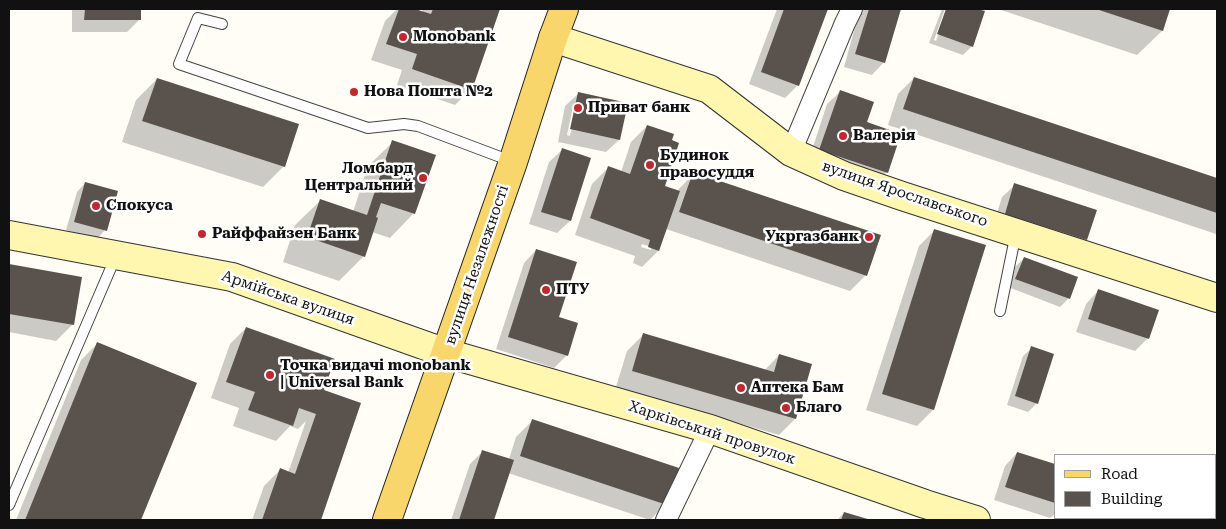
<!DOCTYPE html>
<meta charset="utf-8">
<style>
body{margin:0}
#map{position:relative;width:1226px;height:529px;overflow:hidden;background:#fffdf5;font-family:"Roboto Serif",serif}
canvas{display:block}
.frame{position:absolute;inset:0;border:10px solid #111;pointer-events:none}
.legend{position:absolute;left:1054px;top:454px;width:162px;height:65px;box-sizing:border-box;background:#fff;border:1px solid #a0a0a0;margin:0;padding:6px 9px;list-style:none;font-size:15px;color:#111}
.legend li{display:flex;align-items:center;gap:10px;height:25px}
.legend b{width:25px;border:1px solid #a0a0a0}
</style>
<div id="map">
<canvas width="1226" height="529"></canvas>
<div class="frame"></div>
<ul class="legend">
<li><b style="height:6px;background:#f9d66b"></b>Road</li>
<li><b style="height:14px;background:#5a524d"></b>Building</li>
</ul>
</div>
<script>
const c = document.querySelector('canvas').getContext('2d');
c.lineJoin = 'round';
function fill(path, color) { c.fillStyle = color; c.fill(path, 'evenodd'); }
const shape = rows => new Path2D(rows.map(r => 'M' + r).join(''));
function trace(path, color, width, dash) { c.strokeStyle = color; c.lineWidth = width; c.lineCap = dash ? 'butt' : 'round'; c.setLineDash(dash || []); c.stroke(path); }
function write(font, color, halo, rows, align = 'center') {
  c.font = font + ' "Roboto Serif",serif'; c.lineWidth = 5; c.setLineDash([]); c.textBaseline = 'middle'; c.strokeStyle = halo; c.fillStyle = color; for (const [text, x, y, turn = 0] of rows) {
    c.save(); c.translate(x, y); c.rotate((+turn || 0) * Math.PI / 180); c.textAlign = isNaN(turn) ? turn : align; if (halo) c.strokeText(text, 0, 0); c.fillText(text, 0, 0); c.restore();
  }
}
const shadow = shape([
 [72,9,139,9,139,20,127,32,72,32],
 [397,9,411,9,422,12,423,9,499,9,471,89,455,105,397,85,402,70,371,60,385,21],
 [777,9,826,9,798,85,785,98,749,84],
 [860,9,900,9,884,62,872,75,844,67],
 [942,9,974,9,984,12,972,46,963,55,929,43],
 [945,9,947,9,936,41,934,40],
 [998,9,1169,9,1162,31,1137,55],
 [914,78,1217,179,1217,233,1216,234,888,125,898,94],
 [157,79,284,166,263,187,122,142,136,100],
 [840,92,864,127,887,172,871,188,808,162,827,104],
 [578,94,626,104,619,140,606,152,558,142,565,106],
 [573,107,576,107,570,136,567,135],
 [647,126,663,186,677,191,694,173,866,275,850,291,666,229,658,251,642,267,633,263,635,256,575,235,592,184,608,168,621,172,631,142],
 [642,244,651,247,651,250,641,247],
 [393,142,414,213,390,238,372,232,364,256,339,281,283,262,295,225,320,201,353,212,368,166],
 [562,150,590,159,570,221,557,233,529,224,549,162],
 [85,183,105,230,97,239,66,230,77,192],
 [1015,185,1086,239,1073,252,993,226,1002,197],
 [935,230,933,410,917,426,866,410,919,246],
 [536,250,558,318,567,355,554,368,496,349,524,263],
 [1024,258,1069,298,1060,307,1008,287,1015,267],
 [9,266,81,278,72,325,56,341,9,332],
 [1098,291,1157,310,1147,339,1135,351,1076,332,1086,304],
 [246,328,321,395,360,404,320,520,252,520,264,486,280,470,288,473,306,421,298,429,290,426,276,441,233,426,239,408,211,398,230,344],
 [643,335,764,371,779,355,811,365,795,419,779,435,616,387,627,351],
 [97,344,195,383,140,520,16,520,81,360],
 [1032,348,1037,403,1028,412,1007,405,1023,356],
 [532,421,666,504,650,520,508,473,493,520,451,520,470,464,483,451,509,459,516,437],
 [1017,453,1055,466,1055,514,1050,518,994,500,1005,466],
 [1217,473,1217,520,1201,520,1202,518,1215,518,1215,480],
 [844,513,868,520,837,520]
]);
const building = shape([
 [85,9,141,9,141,20,84,20],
 [399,9,415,9,431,14,433,9,500,9,472,90,412,69,417,54,386,44],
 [784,9,828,9,799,86,761,72],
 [869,9,901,9,885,63,855,54],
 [946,9,977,9,985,11,973,47,937,34],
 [1096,9,1170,9,1163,31],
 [914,77,1217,178,1217,213,903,109],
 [157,78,299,124,285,167,142,121],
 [840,90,874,102,867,122,901,134,888,173,819,150],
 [578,92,628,103,620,140,570,129],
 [647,125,674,134,672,140,679,143,665,186,680,191,659,251,648,247,650,240,590,218,608,166,630,174],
 [392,140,436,155,415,214,381,203,376,217,378,218,365,257,307,237,320,199,367,215],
 [562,148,591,158,571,221,541,212],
 [693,172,881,235,867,276,679,212],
 [85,182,118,191,107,231,74,222],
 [1014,183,1097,210,1087,240,1005,214],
 [934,229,986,245,934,410,882,394],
 [536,249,577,262,559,317,578,323,568,356,508,337],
 [1024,257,1078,277,1070,299,1015,279],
 [9,264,82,277,74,325,9,314],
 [1098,289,1159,310,1149,339,1088,319],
 [246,327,335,359,324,390,361,403,321,520,262,520,280,468,295,474,316,414,299,408,293,426,248,410,255,392,226,382],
 [643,333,774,372,779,354,812,364,796,419,632,371],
 [97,342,197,383,141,520,25,520],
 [1031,346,1054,354,1038,404,1015,396],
 [532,419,679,468,667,505,520,456],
 [482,450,514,460,494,520,459,520],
 [1017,452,1055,464,1055,503,1005,487],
 [844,512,871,520,841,520]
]);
const lane = shape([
 [222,24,198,18,179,64,368,128,404,124,418,126,511,161],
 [1000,311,1016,233],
 [1215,482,1217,474],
 [9,505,116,256],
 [1203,520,1204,518]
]);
const street = shape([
 [791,152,845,23,852,9],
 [666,520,710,429]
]);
const secondary = shape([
 [553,38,709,89,791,152,844,176,902,196,1217,298],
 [9,235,232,277,446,353,710,429,925,504,976,520]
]);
const primary = shape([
 [387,520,513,162,553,38,564,9]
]);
const markers = [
 [403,37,5,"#c4262e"],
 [354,92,5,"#c4262e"],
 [578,108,5,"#c4262e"],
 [843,136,5,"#c4262e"],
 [650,165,5,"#c4262e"],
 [423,178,5,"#c4262e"],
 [96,206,5,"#c4262e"],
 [202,234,5,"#c4262e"],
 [869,237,5,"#c4262e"],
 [546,290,5,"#c4262e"],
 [270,375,5,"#c4262e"],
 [741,388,5,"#c4262e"],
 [786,408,5,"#c4262e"]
];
const poiNames = [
 ["Monobank",413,37],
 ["Нова Пошта №2",364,92],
 ["Приват банк",588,108],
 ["Валерія",853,136],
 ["Будинок",660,156],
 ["правосуддя",660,173],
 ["Ломбард",413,169,"right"],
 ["Центральний",413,186,"right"],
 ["Спокуса",106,206],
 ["Райффайзен Банк",212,234],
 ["Укргазбанк",859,237,"right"],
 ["ПТУ",556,290],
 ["Точка видачі monobank",280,366],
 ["| Universal Bank",280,383],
 ["Аптека Бам",751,388],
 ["Благо",796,408]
];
const streetNames = [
 ["вулиця Ярославського",905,194,19],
 ["вулиця Незалежності",477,265,-71],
 ["Армійська вулиця",288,298,19],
 ["Харківський провулок",712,433,18]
];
fill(shadow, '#0003');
fill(building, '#5a524d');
trace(lane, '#444', 12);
trace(street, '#444', 22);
trace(secondary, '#333', 30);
trace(primary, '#222', 30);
trace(lane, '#fff', 10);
trace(street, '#fff', 20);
trace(secondary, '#fff6b0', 28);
trace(primary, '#f9d66b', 28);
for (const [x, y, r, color] of markers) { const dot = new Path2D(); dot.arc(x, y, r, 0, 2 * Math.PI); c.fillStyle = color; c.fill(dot); trace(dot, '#fff', 2); }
write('bold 15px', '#111', '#fff', poiNames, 'left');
write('15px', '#111', '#fff', streetNames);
</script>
